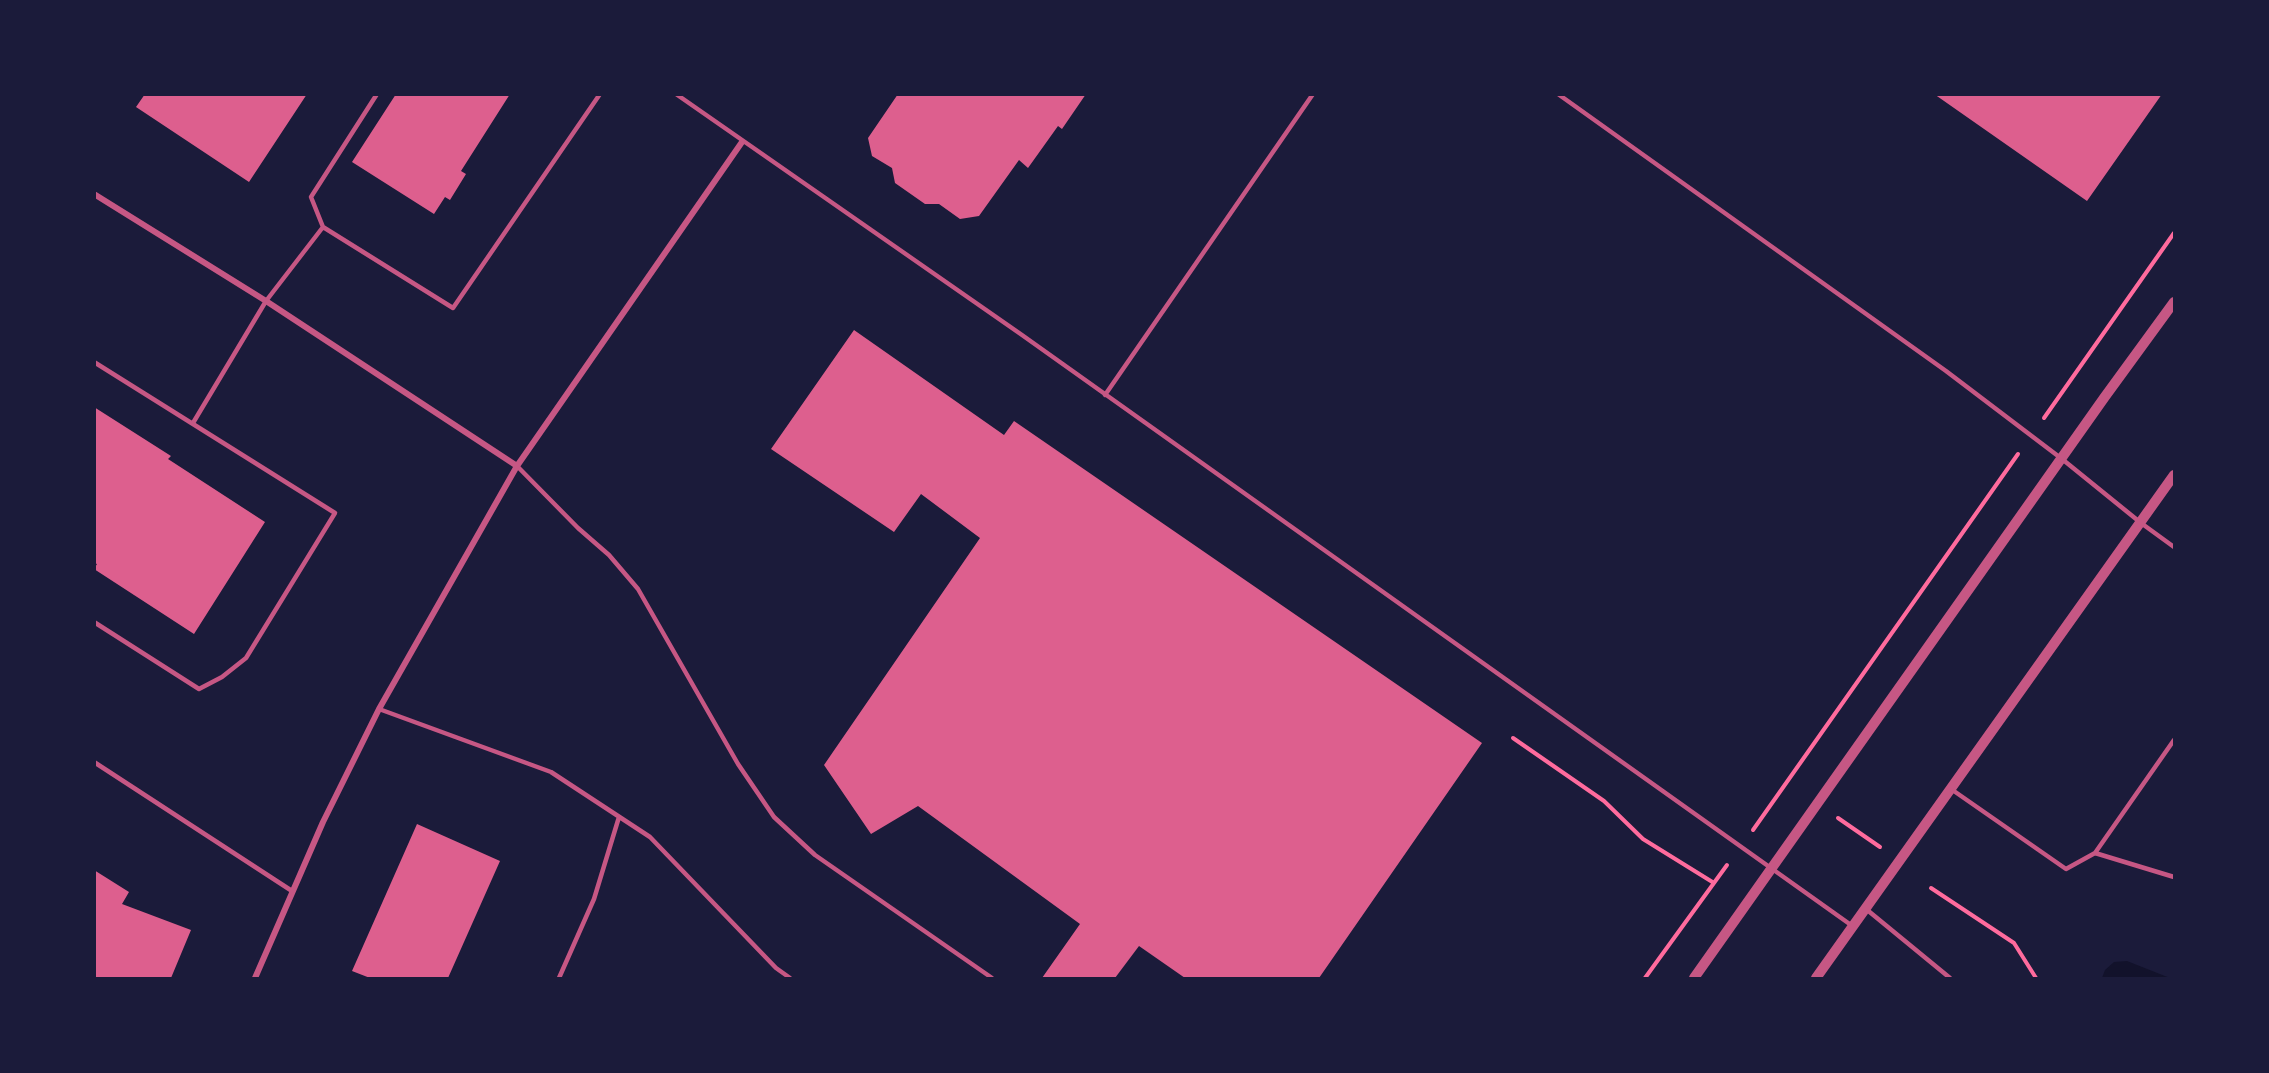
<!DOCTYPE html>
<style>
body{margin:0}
#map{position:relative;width:2269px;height:1073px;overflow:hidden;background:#1b1b3a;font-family:Figtree,sans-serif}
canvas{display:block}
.frame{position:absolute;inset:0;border:96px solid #1b1b3a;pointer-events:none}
</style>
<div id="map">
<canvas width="2269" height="1073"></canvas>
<div class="frame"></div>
</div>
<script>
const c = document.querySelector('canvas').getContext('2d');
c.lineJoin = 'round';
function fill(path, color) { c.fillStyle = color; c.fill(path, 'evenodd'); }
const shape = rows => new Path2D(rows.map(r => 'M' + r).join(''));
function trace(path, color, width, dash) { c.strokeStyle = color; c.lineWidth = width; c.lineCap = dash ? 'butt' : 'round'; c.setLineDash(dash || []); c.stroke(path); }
const water = shape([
 [2127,961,2170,978,2102,978,2105,970,2114,962]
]);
const building = shape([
 [145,94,307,94,249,182,136,107],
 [396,94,510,94,461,171,466,174,450,200,445,197,434,214,352,162],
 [898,94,1086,94,1062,129,1058,126,1028,168,1019,160,979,216,960,219,939,204,925,204,895,183,892,168,872,156,868,138],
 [1934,94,2162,94,2087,201],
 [854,330,1004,435,1014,421,1482,743,1319,978,1185,978,1139,946,1115,978,1042,978,1080,924,918,806,871,834,824,765,980,538,921,494,894,532,771,449],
 [94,407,171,456,168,459,265,522,194,634,94,569,97,564,94,563],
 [417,824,500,861,448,978,370,978,352,971],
 [94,870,129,892,122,904,191,930,171,978,94,978]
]);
const path = shape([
 [2044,418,2174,233],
 [1513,738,1604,801,1643,839,1714,883],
 [1838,818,1880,847],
 [1753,830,2018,454],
 [1931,888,2014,943,2036,978],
 [1645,978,1727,865]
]);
const service = shape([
 [676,94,1022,335,1851,925],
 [1558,94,1946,371,2062,459,2141,523,2174,547],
 [323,227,453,308,600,94],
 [94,362,335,513,246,658,222,677,199,689,94,622],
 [1105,395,1313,94],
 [193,423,266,301,323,227,311,197,377,94],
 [517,466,578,528,609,555,638,589,738,764,774,817,815,855,992,978],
 [379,709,551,772,650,837,776,968,790,978],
 [94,762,292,891],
 [1951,789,2066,869,2095,853,2174,740],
 [2095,853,2174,877],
 [1866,909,1950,978],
 [559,978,594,899,619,817]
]);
const minor = shape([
 [94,194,266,301,517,466],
 [255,978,323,822,379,709,517,466,742,142]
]);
const tertiary = shape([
 [1694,978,2104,398,2174,302],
 [1816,978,2174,475]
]);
fill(water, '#12122b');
fill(building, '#dd5f8e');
trace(path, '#ff6b9d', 4);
trace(service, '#c65784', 4.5);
trace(minor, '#c65784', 6);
trace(tertiary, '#c65784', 10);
</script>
